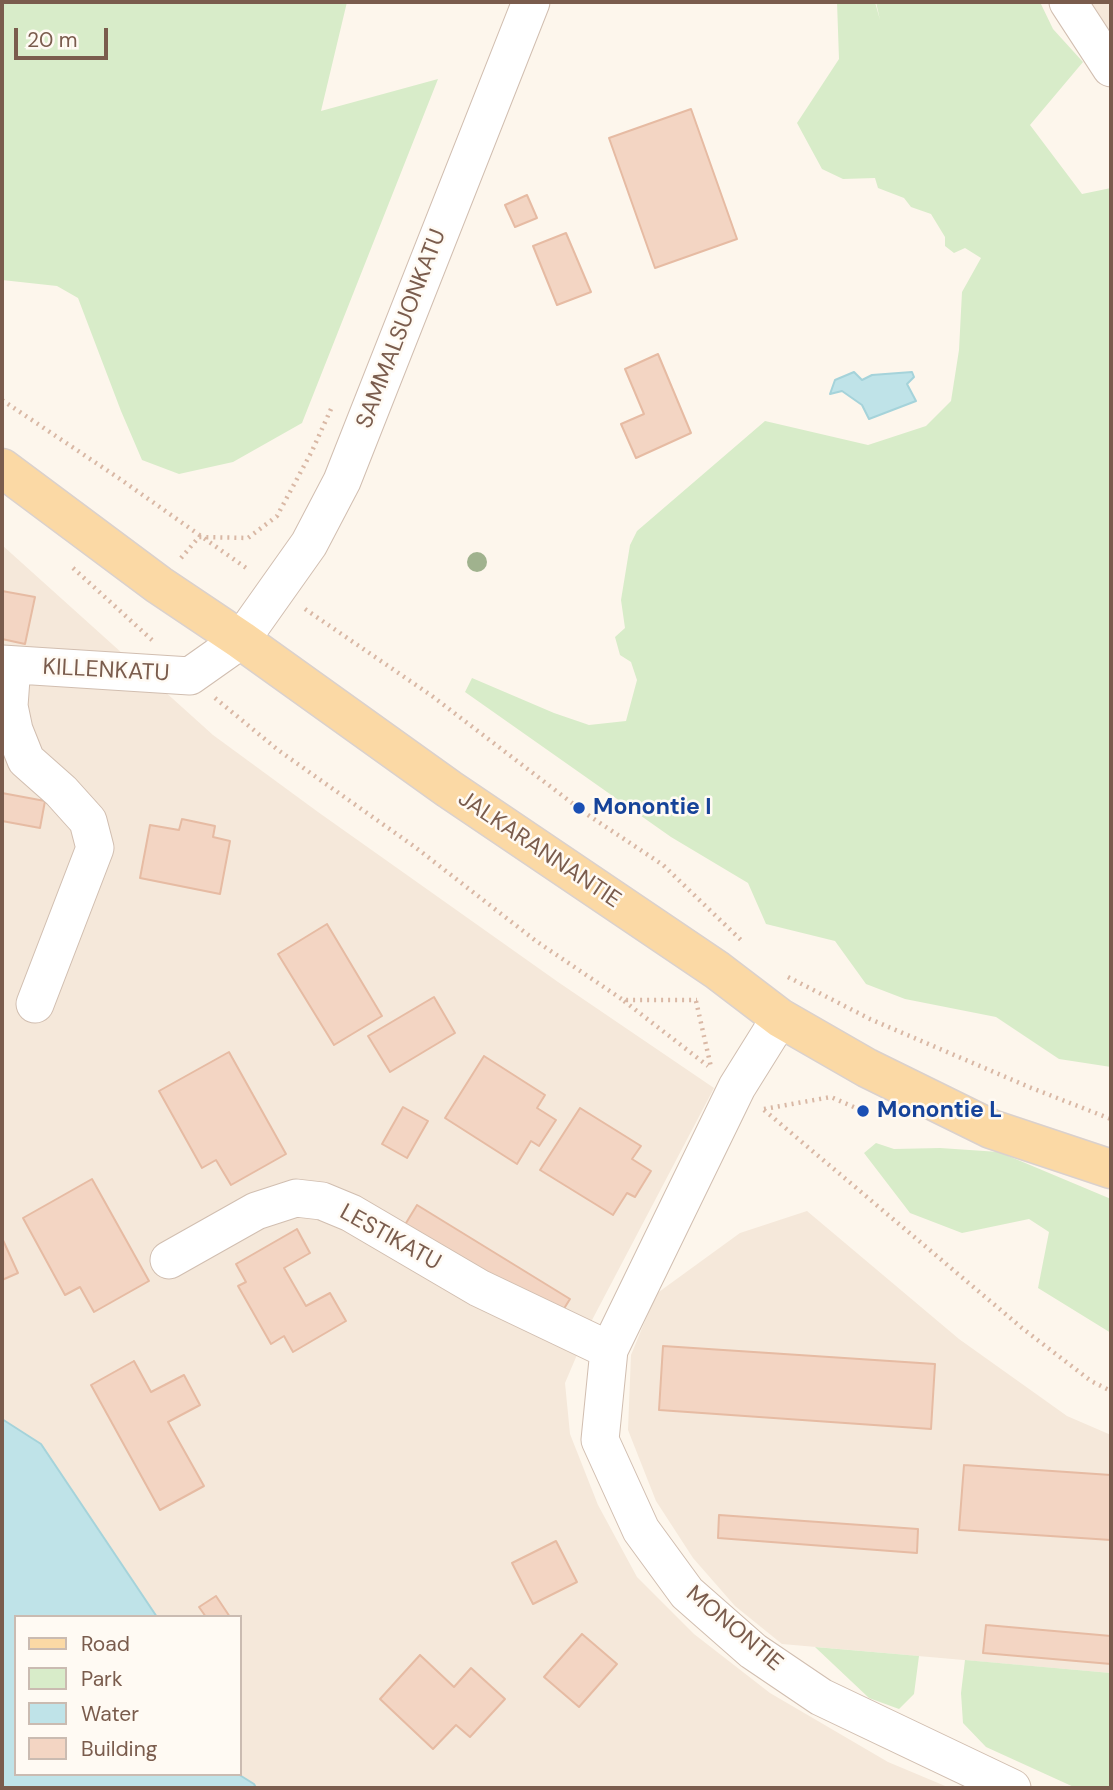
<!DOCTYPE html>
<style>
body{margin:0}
#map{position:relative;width:1113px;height:1790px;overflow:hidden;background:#fdf6ec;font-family:"DM Sans",sans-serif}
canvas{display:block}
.frame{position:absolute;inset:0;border:4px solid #7a5c4d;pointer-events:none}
.legend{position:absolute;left:14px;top:1615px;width:228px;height:161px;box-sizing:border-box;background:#fffaf3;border:2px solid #cabbb1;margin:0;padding:9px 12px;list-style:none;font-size:21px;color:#7a5c4d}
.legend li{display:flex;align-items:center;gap:14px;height:35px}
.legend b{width:35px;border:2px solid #cabbb1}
.scale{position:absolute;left:14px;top:28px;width:94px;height:32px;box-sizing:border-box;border:4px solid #7a5c4d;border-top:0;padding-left:9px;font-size:21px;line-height:24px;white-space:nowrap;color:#7a5c4d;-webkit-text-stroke:5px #fffaf3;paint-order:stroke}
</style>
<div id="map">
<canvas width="1113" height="1790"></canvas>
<div class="frame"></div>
<ul class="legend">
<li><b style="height:9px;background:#fbd9a5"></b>Road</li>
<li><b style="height:19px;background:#d8ecc9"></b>Park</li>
<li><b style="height:19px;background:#bfe3e8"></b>Water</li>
<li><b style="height:19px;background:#f3d5c3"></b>Building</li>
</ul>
<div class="scale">20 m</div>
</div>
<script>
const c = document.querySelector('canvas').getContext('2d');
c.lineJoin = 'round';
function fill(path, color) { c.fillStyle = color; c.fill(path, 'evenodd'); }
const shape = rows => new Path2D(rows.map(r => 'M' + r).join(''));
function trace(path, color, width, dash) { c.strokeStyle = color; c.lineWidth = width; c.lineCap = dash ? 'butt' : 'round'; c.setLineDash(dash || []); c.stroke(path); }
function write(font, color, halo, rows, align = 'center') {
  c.font = font + ' "DM Sans",sans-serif'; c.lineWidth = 5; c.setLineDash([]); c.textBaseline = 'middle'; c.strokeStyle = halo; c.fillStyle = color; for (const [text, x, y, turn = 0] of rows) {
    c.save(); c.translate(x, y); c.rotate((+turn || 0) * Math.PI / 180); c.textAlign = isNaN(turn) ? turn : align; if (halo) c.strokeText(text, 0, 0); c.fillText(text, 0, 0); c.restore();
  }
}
const residential = shape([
 [1090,2,1111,2,1111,34,1106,26],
 [2,545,213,735,318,812,558,982,714,1088,591,1322,565,1383,570,1434,598,1505,637,1577,694,1634,770,1693,888,1762,950,1788,256,1788,254,1784,238,1776,240,1617,157,1617,41,1444,2,1419],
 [807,1211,959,1339,1067,1416,1111,1435,1111,1673,782,1644,735,1606,693,1558,656,1501,628,1430,631,1355,656,1294,740,1233]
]);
const green = shape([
 [2,2,347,2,321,111,438,79,302,423,233,462,179,474,142,460,121,411,78,298,57,286,2,280],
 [837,2,875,2,880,20,876,2,1040,2,1053,29,1083,62,1030,125,1082,194,1111,188,1111,1067,1059,1059,996,1017,905,999,866,984,835,941,766,924,748,883,671,837,465,692,472,678,554,713,589,725,626,721,637,680,631,662,620,655,615,637,625,628,621,600,630,545,637,531,765,421,868,445,926,426,951,401,959,350,962,292,981,258,965,248,954,253,945,246,945,237,931,214,911,207,904,198,878,188,875,178,843,179,822,169,797,123,839,59],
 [876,1143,894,1149,940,1148,999,1152,1111,1199,1111,1333,1038,1288,1049,1232,1029,1219,962,1233,910,1213,864,1153],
 [815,1647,919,1656,914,1694,899,1709,869,1698],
 [965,1660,1111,1673,1111,1788,1076,1788,986,1747,963,1723,961,1693]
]);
const water = shape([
 [854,372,862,380,872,375,912,372,914,377,907,384,916,401,869,419,862,405,842,391,830,394,835,380,854,372],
 [2,1419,41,1444,157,1617,16,1617,16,1774,238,1774,254,1784,256,1788,2,1788,2,1419]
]);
const building = shape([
 [691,109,737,239,655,268,609,138,691,109],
 [527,195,537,218,515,227,505,205,527,195],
 [566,233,591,292,557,305,533,246,566,233],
 [658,354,691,433,636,458,621,424,644,414,625,369,658,354],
 [2,591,35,597,25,644,2,639,2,591],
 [2,793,45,801,40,828,2,821,2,793],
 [182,819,215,826,213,837,230,841,220,894,140,878,150,825,179,830,182,819],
 [327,924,382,1016,334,1045,278,954,327,924],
 [434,997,455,1033,390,1072,368,1036,434,997],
 [229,1052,286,1154,231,1185,216,1160,202,1168,159,1091,229,1052],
 [484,1056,545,1095,537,1108,556,1120,539,1146,531,1141,517,1164,445,1118,484,1056],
 [403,1107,428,1121,407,1158,382,1144,403,1107],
 [580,1108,641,1146,632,1159,651,1171,635,1197,627,1193,613,1215,540,1170,580,1108],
 [92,1179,149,1281,94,1312,80,1287,65,1295,23,1218,92,1179],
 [417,1205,570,1299,555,1323,403,1228,417,1205],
 [297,1229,310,1253,284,1268,306,1306,330,1293,346,1321,293,1352,284,1336,271,1344,238,1286,246,1282,236,1264,297,1229],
 [2,1238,18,1273,2,1280,2,1238],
 [663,1346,935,1364,931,1429,659,1410,663,1346],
 [134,1361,151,1392,184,1375,200,1405,168,1422,204,1486,160,1510,91,1385,134,1361],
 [964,1465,1111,1475,1111,1540,959,1530,964,1465],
 [719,1515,918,1529,917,1553,718,1538,719,1515],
 [556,1541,577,1582,533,1604,512,1563,556,1541],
 [216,1596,230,1617,206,1617,199,1607,216,1596],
 [986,1625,1111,1636,1111,1664,983,1653,986,1625],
 [582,1634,617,1664,579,1707,544,1677,582,1634],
 [420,1655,454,1687,471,1668,505,1699,470,1737,456,1725,433,1749,380,1699,420,1655]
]);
const path = shape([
 [2,400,120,479,249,570],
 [181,558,199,537,248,538,277,516,312,451,331,409],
 [73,568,152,640],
 [305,609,432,696,585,813,663,865,743,942],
 [215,698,278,750,415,847,536,941,623,1000,697,1000],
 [788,977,870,1019,1029,1087,1111,1119],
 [624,1001,708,1066],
 [696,1001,711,1067],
 [764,1109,831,1097,863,1111],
 [764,1110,1022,1328,1091,1381,1111,1391]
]);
const minor = shape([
 [1068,2,1111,68],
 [2,664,190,676,241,640,309,544,342,481,531,2],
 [12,665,9,706,14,730,26,760,61,791,88,821,95,848,35,1004],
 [780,1018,737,1087,609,1350,600,1440,641,1530,687,1593,753,1651,821,1697,1012,1788],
 [169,1260,256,1211,296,1198,322,1201,351,1213,479,1288,609,1350]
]);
const major = shape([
 [2,468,159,585,241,640,449,789,717,970,780,1018,867,1068,991,1129,1111,1169]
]);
const trees = [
 [477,562]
];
const markers = [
 [579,808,7,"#1a4fb4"],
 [863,1111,7,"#1a4fb4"]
];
const streetNames = [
 ["SAMMALSUONKATU",402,329,-69],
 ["KILLENKATU",106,671,3],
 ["JALKARANNANTIE",539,850,34],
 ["LESTIKATU",390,1238,29],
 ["MONONTIE",734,1629,40]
];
const transitNames = [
 ["Monontie I",593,808],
 ["Monontie L",877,1111]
];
fill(residential, '#f5e8da');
fill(green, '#d8ecc9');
fill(water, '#bfe3e8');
trace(water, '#a5d3da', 2);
fill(building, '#f3d5c3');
trace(building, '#e6bba3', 2);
trace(minor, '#d1beb0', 39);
trace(major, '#dad1cd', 41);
trace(path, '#d9b8a5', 4.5, [2, 5]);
trace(minor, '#fff', 37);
trace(major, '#fbd9a5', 38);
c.fillStyle = '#a0b28e';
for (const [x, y] of trees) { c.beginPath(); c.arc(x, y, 10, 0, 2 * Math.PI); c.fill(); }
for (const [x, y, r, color] of markers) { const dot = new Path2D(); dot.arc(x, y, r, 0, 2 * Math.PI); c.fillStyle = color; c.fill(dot); trace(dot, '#fffaf3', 2.5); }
write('23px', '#7a5c4d', '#fffaf3', streetNames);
write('bold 23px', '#164399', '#fffaf3', transitNames, 'left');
</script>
